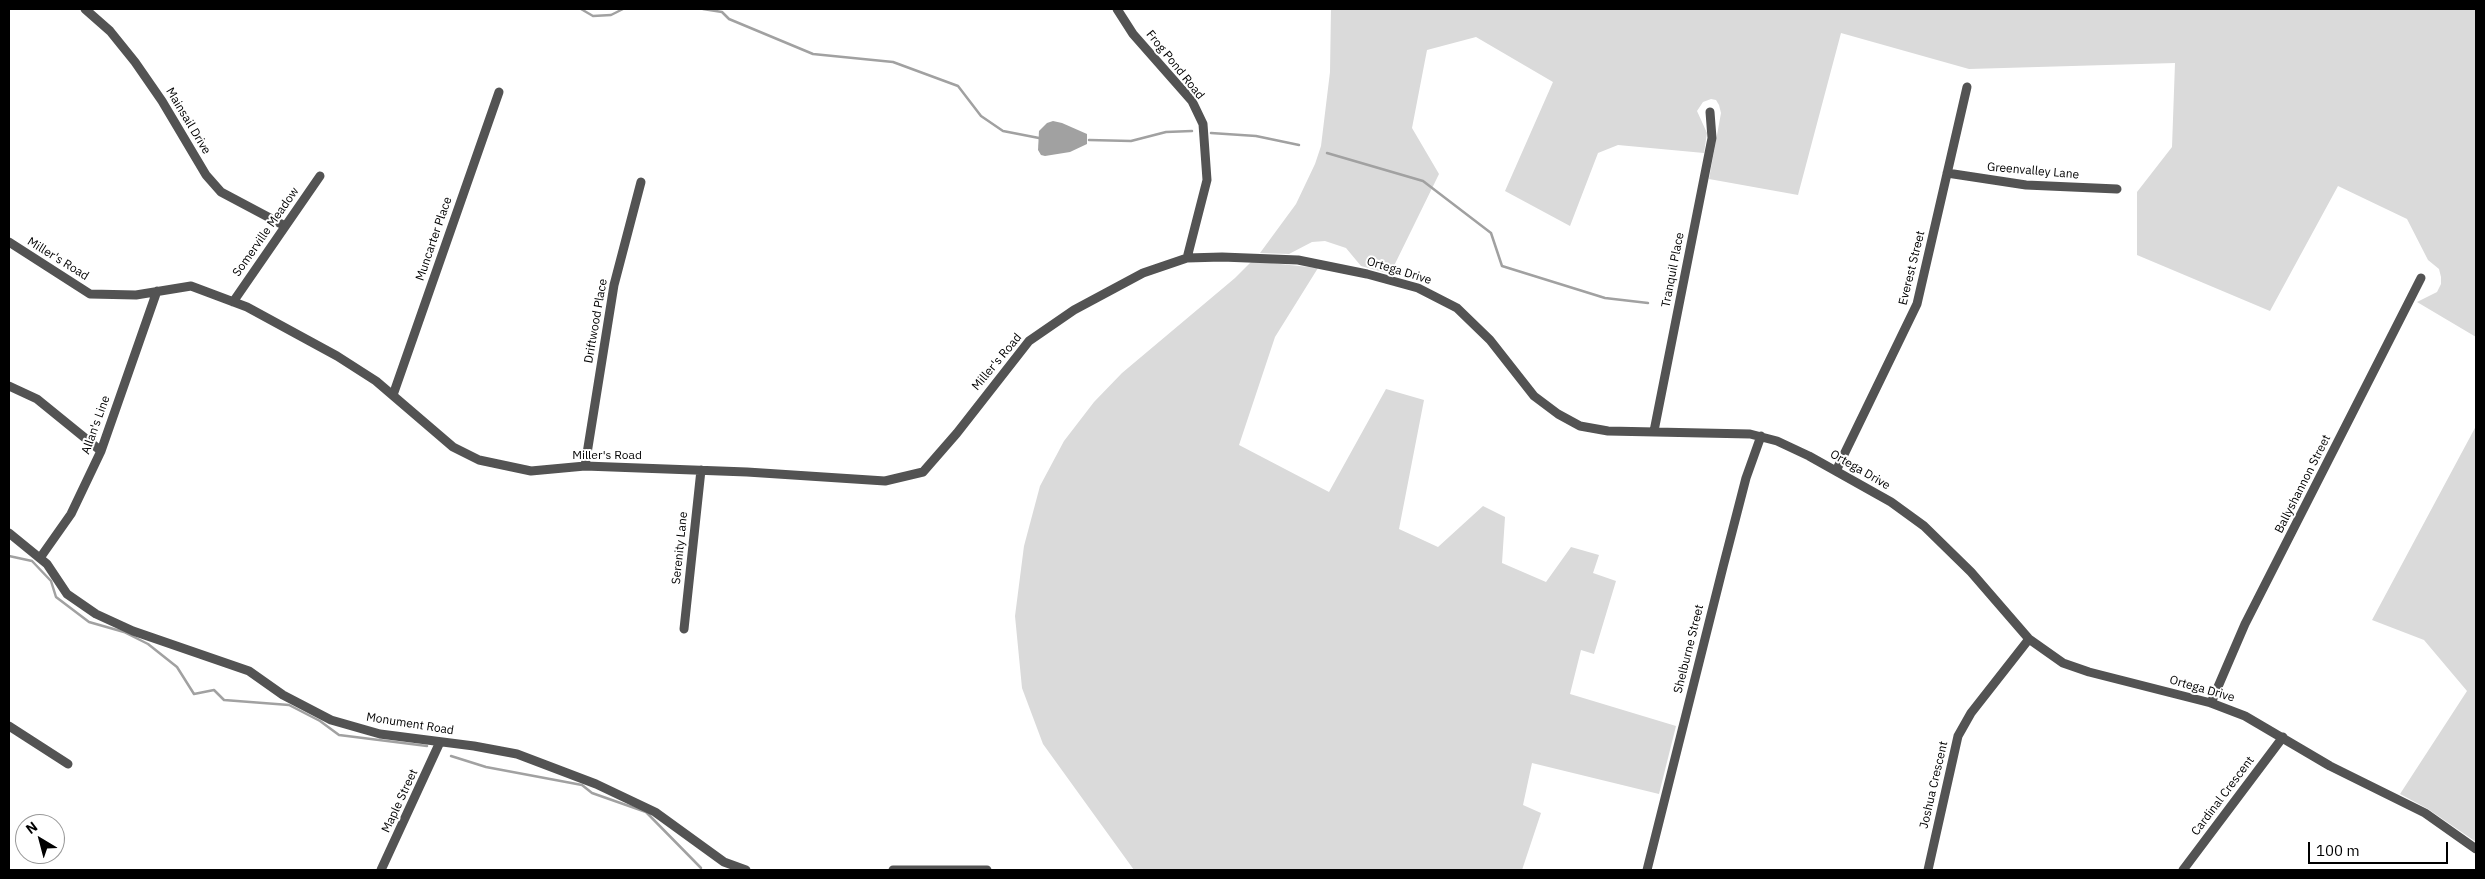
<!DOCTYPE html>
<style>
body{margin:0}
#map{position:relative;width:2485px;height:879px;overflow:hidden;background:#fff;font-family:"IBM Plex Sans",sans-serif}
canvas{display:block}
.frame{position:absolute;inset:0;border:10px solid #000;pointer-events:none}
.north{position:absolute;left:15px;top:814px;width:50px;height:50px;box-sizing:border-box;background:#fff;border:1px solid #999;border-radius:50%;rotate:323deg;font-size:14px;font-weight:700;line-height:20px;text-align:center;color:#000}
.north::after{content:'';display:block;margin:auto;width:18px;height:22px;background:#000;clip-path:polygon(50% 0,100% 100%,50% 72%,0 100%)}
.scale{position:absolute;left:2308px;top:842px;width:140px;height:22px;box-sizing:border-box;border:2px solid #000;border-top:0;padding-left:6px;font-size:15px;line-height:18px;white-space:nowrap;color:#000;-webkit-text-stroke:4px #fff;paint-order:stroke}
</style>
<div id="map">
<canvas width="2485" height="879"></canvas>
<div class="frame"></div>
<div class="north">N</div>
<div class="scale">100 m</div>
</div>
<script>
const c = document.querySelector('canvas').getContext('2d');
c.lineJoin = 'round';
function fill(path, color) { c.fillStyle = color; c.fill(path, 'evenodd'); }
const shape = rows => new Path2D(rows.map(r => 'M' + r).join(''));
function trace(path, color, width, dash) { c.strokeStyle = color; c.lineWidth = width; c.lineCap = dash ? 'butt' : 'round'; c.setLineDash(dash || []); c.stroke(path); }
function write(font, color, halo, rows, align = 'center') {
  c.font = font + ' "IBM Plex Sans",sans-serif'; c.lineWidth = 4; c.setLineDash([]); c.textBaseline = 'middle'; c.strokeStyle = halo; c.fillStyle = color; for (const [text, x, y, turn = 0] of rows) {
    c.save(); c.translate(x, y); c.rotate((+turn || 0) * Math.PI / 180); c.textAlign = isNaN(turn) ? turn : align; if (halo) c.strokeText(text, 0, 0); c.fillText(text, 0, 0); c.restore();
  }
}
const green = shape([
 [1331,9,2476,9,2476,337,2417,302,2437,292,2441,284,2441,277,2439,269,2428,260,2407,219,2338,186,2270,311,2137,255,2137,192,2172,147,2175,63,1969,69,1841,33,1798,195,1709,179,1721,113,1719,105,1716,100,1711,99,1703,102,1697,111,1707,133,1704,153,1618,145,1598,153,1570,226,1505,191,1553,82,1476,37,1427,50,1412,128,1439,174,1390,274,1361,266,1346,248,1325,241,1312,242,1289,254,1260,253,1296,204,1315,164,1321,146,1330,72],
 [1252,261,1318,268,1275,337,1239,445,1329,492,1386,389,1424,400,1399,529,1438,547,1483,506,1505,517,1502,563,1546,582,1571,547,1599,555,1593,573,1616,581,1594,654,1581,650,1570,694,1676,726,1659,794,1532,763,1523,805,1541,813,1522,870,1134,870,1043,744,1022,688,1015,616,1024,546,1040,486,1064,441,1094,402,1122,373,1235,278],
 [2476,426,2476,842,2428,809,2400,794,2467,691,2424,640,2372,620]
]);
const water = shape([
 [1053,121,1062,123,1087,134,1087,144,1070,152,1045,156,1041,155,1038,150,1039,131,1047,123]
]);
const stream = shape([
 [581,9,593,16,611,15,623,9],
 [703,9,722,12,729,19,813,54,893,62,958,86,981,116,1003,131,1039,138],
 [1211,133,1256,136,1299,145],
 [1089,140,1131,141,1166,132,1192,131],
 [1327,153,1423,181,1491,233,1502,266,1605,298,1648,303],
 [9,556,32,561,51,581,56,597,89,622,124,632,148,644,177,667,194,694,214,690,224,700,289,705,320,721,339,735,427,746],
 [451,756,486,767,582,785,592,793,646,812,701,868]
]);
const minor = shape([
 [85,9,110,31,135,62,162,101,206,175,221,192,285,226],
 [1117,9,1133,34,1192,101,1203,124,1207,180,1187,258],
 [1947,173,2026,185,2117,189],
 [9,242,90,294,136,295,191,286,247,307,337,356,376,381,453,447,479,460,531,471,585,466,747,472,885,481,923,472,957,433,1029,341,1074,310,1143,273,1187,258,1222,257,1298,260,1367,274,1418,288,1457,308,1490,340,1534,396,1558,414,1580,426,1608,431,1750,434,1777,441,1809,456,1891,502,1924,526,1971,572,2029,639,2063,663,2089,672,2211,703,2245,716,2330,766,2425,813,2476,849],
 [233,302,320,176],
 [9,386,37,399,101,451],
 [393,395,499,92],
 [1654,431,1712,138,1710,112],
 [585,466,614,285,641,182],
 [1836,471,1917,304,1967,87],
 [9,533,47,564,67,594,96,614,133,631,249,671,283,695,331,720,380,734,474,746,517,754,596,784,655,812,724,862,746,870],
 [40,558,71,514,101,451,157,291],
 [684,629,701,470],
 [2211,703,2245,624,2421,278],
 [9,726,68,764],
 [381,870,440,742],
 [893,870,987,870],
 [1647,870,1723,567,1746,478,1761,436],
 [1928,870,1958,736,1971,713,2029,639],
 [2183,870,2283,737]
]);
const streetNames = [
 ["Frog Pond Road",1175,65,51],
 ["Mainsail Drive",188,121,59],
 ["Greenvalley Lane",2033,171,5],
 ["Somerville Meadow",266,232,-55],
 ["Muncarter Place",434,239,-71],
 ["Miller's Road",58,259,32],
 ["Everest Street",1912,268,-76],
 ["Tranquil Place",1673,270,-79],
 ["Ortega Drive",1399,271,17],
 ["Driftwood Place",596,321,-80],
 ["Miller's Road",997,362,-50],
 ["Allan's Line",96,425,-70],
 ["Miller's Road",607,456],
 ["Ortega Drive",1860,470,30],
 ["Ballyshannon Street",2303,484,-63],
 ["Serenity Lane",680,548,-84],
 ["Shelburne Street",1689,649,-76],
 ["Ortega Drive",2202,689,16],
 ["Monument Road",410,724,9],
 ["Joshua Crescent",1934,785,-77],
 ["Cardinal Crescent",2223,796,-53],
 ["Maple Street",400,801,-65]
];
fill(green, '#dadada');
fill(water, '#a1a1a1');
trace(stream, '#a1a1a1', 2.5);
trace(minor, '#535353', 9);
write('12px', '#000', '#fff', streetNames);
</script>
